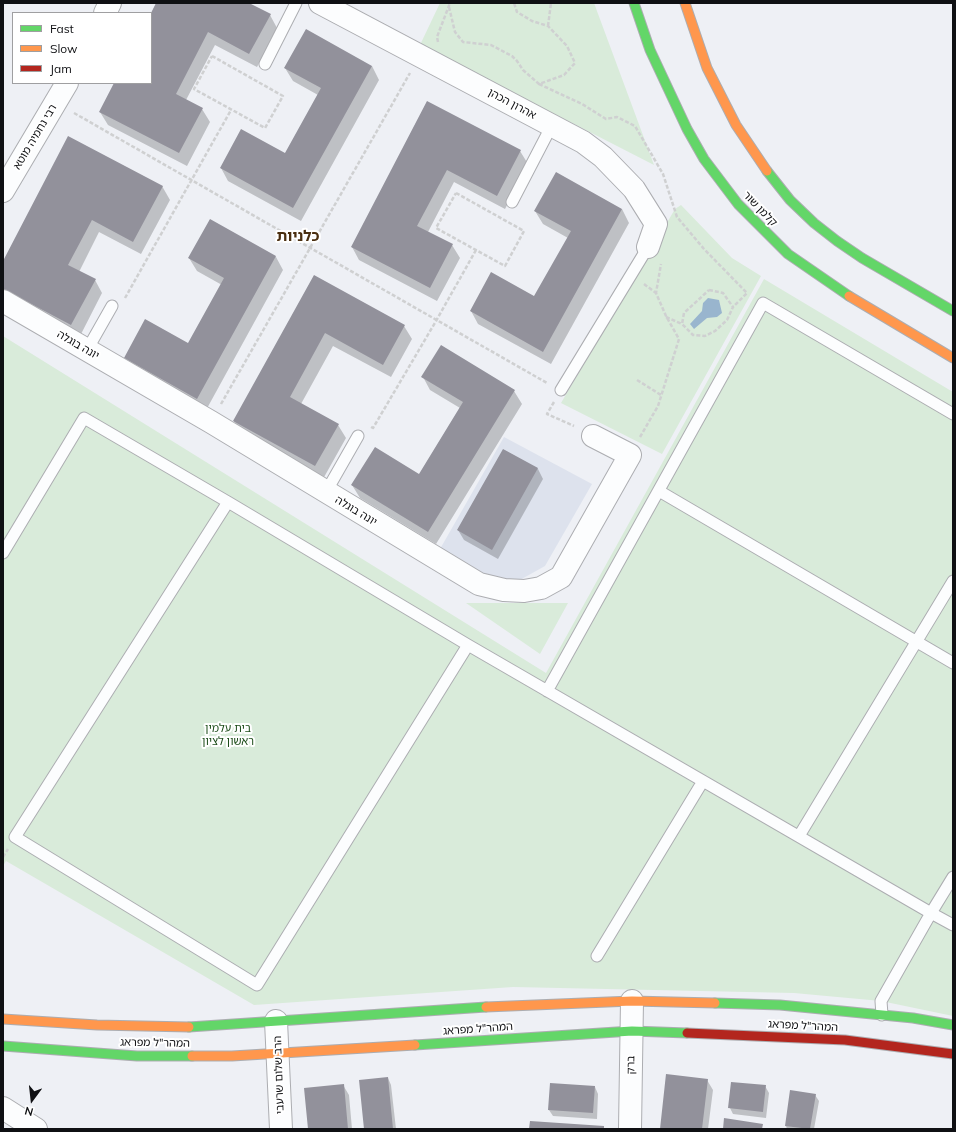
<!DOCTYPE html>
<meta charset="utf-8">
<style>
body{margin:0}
#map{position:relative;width:956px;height:1132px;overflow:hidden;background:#eef0f5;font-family:Mulish,sans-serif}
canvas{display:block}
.frame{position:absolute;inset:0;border:4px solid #0f1013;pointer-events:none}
.legend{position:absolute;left:12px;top:12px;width:140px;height:72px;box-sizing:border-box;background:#fff;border:1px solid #9f9fa1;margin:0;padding:5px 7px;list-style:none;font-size:12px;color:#0f1013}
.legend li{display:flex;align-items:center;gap:8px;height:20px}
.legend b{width:20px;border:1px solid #9f9fa1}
.north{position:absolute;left:12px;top:1080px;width:40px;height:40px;-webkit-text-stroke:3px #fff;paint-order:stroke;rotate:195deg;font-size:11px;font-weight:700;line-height:16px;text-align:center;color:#0f1013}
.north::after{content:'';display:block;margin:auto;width:14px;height:18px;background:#0f1013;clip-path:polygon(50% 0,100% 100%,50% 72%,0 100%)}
</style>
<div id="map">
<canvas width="956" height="1132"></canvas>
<div class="frame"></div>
<ul class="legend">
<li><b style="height:5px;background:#63d668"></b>Fast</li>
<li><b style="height:5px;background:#ff974d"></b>Slow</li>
<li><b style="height:5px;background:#b3261e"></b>Jam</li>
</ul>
<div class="north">N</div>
</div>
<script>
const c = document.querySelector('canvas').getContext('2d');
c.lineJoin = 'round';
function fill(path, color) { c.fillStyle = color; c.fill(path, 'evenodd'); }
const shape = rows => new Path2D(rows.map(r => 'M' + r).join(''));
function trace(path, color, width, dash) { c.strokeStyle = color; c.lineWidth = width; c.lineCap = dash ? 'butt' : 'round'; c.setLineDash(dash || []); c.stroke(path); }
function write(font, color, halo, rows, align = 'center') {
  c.font = font + ' Mulish,"Noto Sans Hebrew",sans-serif'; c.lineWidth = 4; c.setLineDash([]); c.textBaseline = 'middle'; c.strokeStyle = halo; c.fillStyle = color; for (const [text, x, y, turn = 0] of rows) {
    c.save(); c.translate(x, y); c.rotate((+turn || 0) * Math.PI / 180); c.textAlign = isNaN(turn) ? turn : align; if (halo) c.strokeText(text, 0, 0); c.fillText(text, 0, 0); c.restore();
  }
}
const built = shape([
 [504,437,592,484,545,566,518,581,484,575,440,549]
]);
const green = shape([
 [440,3,594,3,654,165,420,45],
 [681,205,732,258,761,276,662,454,561,403,675,209],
 [764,279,953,392,953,1016,881,1001,794,993,513,987,254,1005,6,861,3,866,3,336,546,673],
 [466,603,568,603,540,654]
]);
const water = shape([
 [708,298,719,300,722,313,717,317,707,318,694,329,690,324,702,311,703,303]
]);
const shadow = shape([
 [157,3,247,3,270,15,277,28,257,67,215,45,186,100,202,109,210,122,187,166,108,125,100,112,115,83,151,83,151,15],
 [372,66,379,80,301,221,228,181,221,168,285,154,318,95,293,81,285,68],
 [427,102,520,151,528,164,505,209,454,182,428,232,452,245,460,258,437,301,359,260,352,247],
 [162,186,170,200,141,254,99,232,79,272,95,280,102,293,79,338,3,298,3,263],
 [622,209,629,223,551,364,478,324,471,311,535,297,568,238,543,224,535,211],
 [210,220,276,257,283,270,205,412,132,372,125,358,189,344,222,285,197,271,189,258],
 [314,276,404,326,412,339,391,377,333,346,301,404,338,425,346,438,323,479,242,434,234,421],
 [423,377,514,391,522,404,436,544,360,498,352,485,419,475,460,408,430,390],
 [504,450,538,469,543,479,498,559,464,540,458,530],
 [388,1078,391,1085,396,1129,365,1129],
 [707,1080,713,1090,708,1129,661,1129],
 [343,1085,349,1095,352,1129,309,1129],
 [765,1086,769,1093,766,1118,733,1114,730,1108],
 [595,1087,598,1094,597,1119,553,1116,549,1110],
 [791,1091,815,1095,819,1101,814,1129,787,1129,786,1126]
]);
const building = shape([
 [156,3,249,3,271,14,249,54,208,32,176,94,203,108,179,153,99,112,114,83,151,83,151,13],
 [306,29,372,66,293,208,220,168,241,129,285,153,321,88,284,68],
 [427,101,521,150,497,196,447,170,417,226,453,244,430,288,351,247],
 [68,136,163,186,133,242,92,220,68,265,96,279,71,325,3,289,3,261],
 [556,172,622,209,543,352,470,311,491,272,534,296,571,231,534,211],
 [210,219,276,256,197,399,124,358,145,319,188,343,224,278,188,258],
 [314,275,405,325,383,365,325,333,290,397,339,424,315,466,233,421],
 [441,345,515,390,428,532,351,485,375,447,419,474,463,402,421,377],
 [503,449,538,468,492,550,457,530],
 [666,1074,708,1079,702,1129,660,1129],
 [388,1077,393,1129,364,1129,359,1080],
 [731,1082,766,1085,763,1112,728,1108],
 [550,1083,595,1086,593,1113,548,1110],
 [344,1084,348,1129,308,1129,304,1088],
 [790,1090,816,1094,810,1129,785,1126],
 [724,1118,763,1124,762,1129,723,1129],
 [530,1121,604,1126,604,1129,529,1129]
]);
const path = shape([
 [449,7,455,32,463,42,491,45,512,56,517,61,523,70,539,84,564,75,575,63,567,46,548,26,532,21,517,12,514,3],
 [548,26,551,3],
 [438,42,437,37,450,3],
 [212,56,283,96,265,128,194,89,212,56],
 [539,84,582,104,606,119,617,117,635,126,663,174,677,217,704,249,747,293,733,307],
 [74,113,547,383],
 [456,193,524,231,505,266,436,228,456,193],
 [644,284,656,293],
 [709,290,723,293,733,307,727,320,715,331,705,336,693,335,682,324,684,313,709,290],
 [125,298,231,110],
 [666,317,682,324],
 [637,380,661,395],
 [554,402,547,414,574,426],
 [221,404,410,73],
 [371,427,373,428,436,321,476,250],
 [640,437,658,406,679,339,666,316,656,293,661,264],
 [3,857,8,849]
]);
const lane = shape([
 [265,64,296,3],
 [512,202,552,125],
 [87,350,112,306],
 [561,390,648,247],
 [659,491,953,663],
 [326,492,358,436],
 [228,502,468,645,931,913,881,1001,882,1015],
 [3,553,84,418,228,502,15,837,257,985,468,645],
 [547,691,763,303,953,414],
 [799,836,953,581],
 [953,877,931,913,953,925],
 [597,956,703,781]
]);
const street = shape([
 [320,3,583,142,603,157,634,189,656,224,648,247],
 [105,13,110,3],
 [3,191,67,83],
 [3,301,211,422,479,584,504,590,524,591,541,588,561,577,630,455,593,436],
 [276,1021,281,1129],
 [3,1108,36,1129],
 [630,1129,632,1001]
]);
const fast = shape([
 [634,3,650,50,687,129,704,159,738,204,788,254,849,296],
 [767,171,790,200,814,223,837,241,862,258,953,311],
 [715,1003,780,1005,913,1018,953,1025],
 [189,1027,486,1007],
 [415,1045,632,1031,687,1033],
 [3,1046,137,1056,192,1056]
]);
const slow = shape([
 [685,3,707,68,736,125,767,171],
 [849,296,953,358],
 [486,1007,632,1001,715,1003],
 [3,1019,97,1025,189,1027],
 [192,1056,232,1056,415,1045]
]);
const jam = shape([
 [687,1033,845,1040,953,1054]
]);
const streetNames = [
 ["אהרון הכהן",512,104,28],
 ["רבי נחמיה מוטא",35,137,-59],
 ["קלמן שור",760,209,46],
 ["יונה בוגלה",78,345,30],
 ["יונה בוגלה",356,511,31],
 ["המהר\"ל מפראג",803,1026,3],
 ["המהר\"ל מפראג",478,1029,-4],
 ["המהר\"ל מפראג",155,1043,1],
 ["ברק",631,1065,-89],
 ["הרב שלום שרעבי",279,1075,-92]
];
const parkNames = [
 ["בית עלמין",228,729],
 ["ראשון לציון",228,742]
];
const districtNames = [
 ["כלניות",298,236]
];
fill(built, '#dde2ed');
fill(green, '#d9ebda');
fill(water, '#99b5ce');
fill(shadow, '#0003');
fill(building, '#92919b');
trace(lane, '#acadb1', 13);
trace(street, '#acadb1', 24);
trace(fast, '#acadb1', 11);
trace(slow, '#acadb1', 11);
trace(jam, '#acadb1', 11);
trace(path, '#cfd0d1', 2.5, [4, 2]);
trace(lane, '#fcfdfe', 11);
trace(street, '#fcfdfe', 22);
trace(fast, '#63d668', 9);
trace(slow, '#ff974d', 9);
trace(jam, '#b3261e', 9);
write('11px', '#0f1013', '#fff', streetNames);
write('11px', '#1d4d1a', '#fff', parkNames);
write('bold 15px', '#4a2e10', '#fff', districtNames);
</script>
